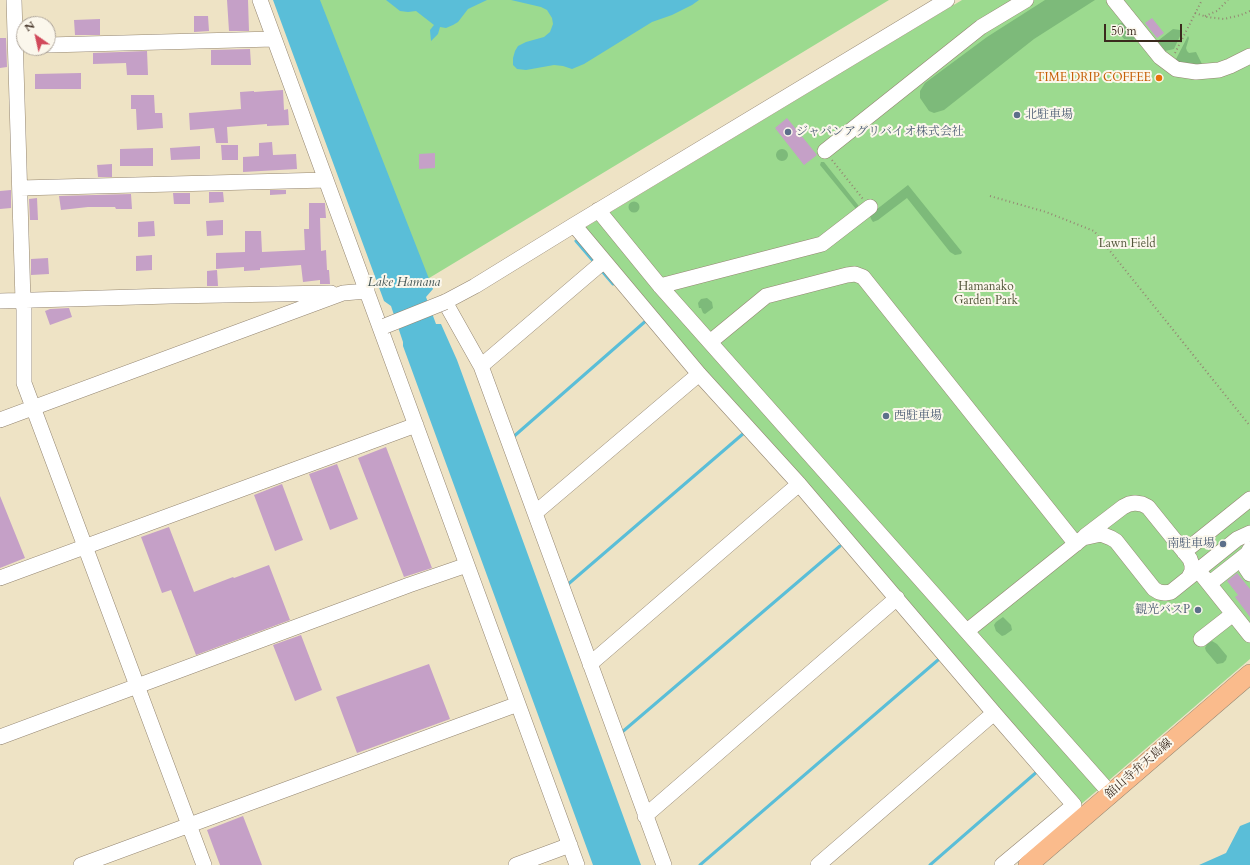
<!DOCTYPE html>
<meta charset="utf-8">
<style>
body{margin:0}
#map{position:relative;width:1250px;height:865px;overflow:hidden;background:#eee3c5;font-family:Cardo,serif}
canvas{display:block}
.north{position:absolute;left:16px;top:16px;width:40px;height:40px;box-sizing:border-box;background:#fbf7ec;border:1px solid #aea59a;border-radius:50%;rotate:326deg;font-size:11px;font-weight:700;line-height:16px;text-align:center;color:#3b2a1e}
.north::after{content:'';display:block;margin:auto;width:14px;height:18px;background:#d1495b;clip-path:polygon(50% 0,100% 100%,50% 72%,0 100%)}
.scale{position:absolute;left:1104px;top:24px;width:78px;height:18px;box-sizing:border-box;border:2px solid #3b2a1e;border-top:0;padding-left:5px;font-size:12px;line-height:14px;white-space:nowrap;color:#3b2a1e;-webkit-text-stroke:3px #fbf7ec;paint-order:stroke}
</style>
<div id="map">
<canvas width="1250" height="865"></canvas>
<div class="north">N</div>
<div class="scale">50 m</div>
</div>
<script>
const c = document.querySelector('canvas').getContext('2d');
c.lineJoin = 'round';
function fill(path, color) { c.fillStyle = color; c.fill(path, 'evenodd'); }
const shape = rows => new Path2D(rows.map(r => 'M' + r).join(''));
function trace(path, color, width, dash) { c.strokeStyle = color; c.lineWidth = width; c.lineCap = dash ? 'butt' : 'round'; c.setLineDash(dash || []); c.stroke(path); }
function write(font, color, halo, rows, align = 'center') {
  c.font = font + ' Cardo,"Noto Serif JP",serif'; c.lineWidth = 4; c.setLineDash([]); c.textBaseline = 'middle'; c.strokeStyle = halo; c.fillStyle = color; for (const [text, x, y, turn = 0] of rows) {
    c.save(); c.translate(x, y); c.rotate((+turn || 0) * Math.PI / 180); c.textAlign = isNaN(turn) ? turn : align; if (halo) c.strokeText(text, 0, 0); c.fillText(text, 0, 0); c.restore();
  }
}
const green = shape([
 [303,0,889,0,416,286],
 [962,0,1250,0,1250,659,1079,806,584,232,586,227]
]);
const forest = shape([
 [1045,0,1095,0,1034,39,944,110,934,113,929,111,920,98,920,91,925,83,987,37],
 [1124,22,1136,37,1133,40,1124,39,1117,30,1116,28,1118,24],
 [1173,29,1180,30,1181,34,1174,49,1165,51,1155,43],
 [1188,36,1189,38,1186,48,1187,51,1189,53,1196,52,1202,64,1201,66,1174,63],
 '776 155a6 6 0 1 1 12 0a6 6 0 1 1-12 0Z',
 [821,162,824,162,858,205,859,207,856,209,820,165],
 [908,185,962,252,961,254,955,255,950,252,907,198,878,220,873,222,871,219,870,216,872,213],
 '628.5 207a5.5 5.5 0 1 1 11 0a5.5 5.5 0 1 1-11 0Z',
 [707,298,712,302,713,308,705,314,703,313,701,308,699,308,698,303,701,299],
 [1003,617,1011,625,1012,630,1005,635,1002,636,996,631,994,625,996,622],
 [1212,641,1217,644,1227,656,1226,660,1223,663,1217,664,1206,651,1205,648,1207,644]
]);
const water = shape([
 [273,0,320,0,433,289,426,297,436,324,441,324,457,360,641,865,593,865,403,346,403,342,391,306,384,301],
 [386,0,487,0,468,9,458,22,453,25,446,28,440,27,438,34,431,41,430,30,434,25,416,11,408,12,400,11],
 [511,0,699,0,692,5,672,15,652,22,584,64,572,69,563,66,554,65,526,70,517,69,513,65,513,58,515,51,518,46,526,42,544,37,550,32,553,24,552,18,547,10,541,7],
 [1250,822,1250,865,1199,865,1226,853,1240,826]
]);
const stream = shape([
 [576,241,594,262],
 [601,270,613,284],
 [512,438,648,319],
 [566,586,744,433],
 [621,733,840,546],
 [700,865,938,660],
 [930,865,1039,770]
]);
const building = shape([
 [227,0,248,0,249,31,229,31],
 [194,16,208,16,209,31,194,32],
 [1152,18,1164,33,1157,38,1145,23],
 [100,19,100,35,75,35,74,20],
 [0,38,6,38,7,67,0,68],
 [250,49,251,65,211,65,211,50],
 [147,51,148,75,127,75,126,63,93,64,93,53],
 [81,73,81,89,35,89,35,74],
 [283,90,284,110,288,109,289,125,267,126,267,124,227,127,228,143,216,143,214,128,190,130,189,113,241,109,240,92,254,91,254,92],
 [131,95,154,95,155,113,162,113,163,128,137,130,136,109,131,109],
 [787,118,817,155,804,165,775,128],
 [272,142,273,155,296,154,297,169,243,172,243,157,259,156,259,143],
 [221,145,238,145,238,160,222,160],
 [200,146,200,159,171,160,170,148],
 [153,148,153,166,120,166,120,149],
 [435,153,435,168,419,169,419,154],
 [112,164,112,177,98,177,97,165],
 [11,190,11,208,0,209,0,191],
 [270,190,286,190,286,194,270,195],
 [209,192,223,192,224,202,209,203],
 [173,193,190,193,190,204,174,204],
 [131,194,132,209,116,209,115,207,88,207,61,210,59,196],
 [37,198,38,220,30,220,29,199],
 [309,203,325,203,325,204,326,218,320,218,321,251,326,250,327,270,329,270,330,284,320,284,320,280,303,282,301,265,260,268,260,270,244,271,244,267,216,269,216,253,245,252,245,231,261,231,262,252,305,250,304,229,309,229],
 [223,220,223,235,207,236,206,221],
 [154,221,155,236,138,237,138,222],
 [152,255,152,270,136,271,136,256],
 [48,258,49,274,31,275,31,259],
 [217,270,218,286,207,286,207,271],
 [69,308,72,317,50,325,45,311,50,309],
 [386,447,432,568,404,577,358,458],
 [337,464,358,519,330,530,309,474],
 [282,484,303,540,275,551,254,495],
 [0,496,25,558,0,568],
 [169,527,194,592,233,577,234,578,269,565,290,620,196,655,171,590,162,593,141,537],
 [1237,573,1250,589,1250,617,1235,597,1238,595,1227,581],
 [301,635,322,690,295,701,273,645],
 [429,664,450,719,357,753,336,697],
 [243,816,262,865,220,865,207,830]
]);
const path = shape([
 [1195,13,1207,17,1224,19,1241,15,1250,11],
 [1205,16,1217,11,1228,0],
 [1175,53,1202,0],
 [832,160,863,199],
 [990,196,1046,212,1094,231,1250,426]
]);
const minor = shape([
 [14,0,23,301,24,310,24,383,204,865],
 [260,0,577,865],
 [1114,0,1160,57,1176,69,1196,72,1219,70,1230,66,1250,56],
 [48,45,274,39],
 [825,151,981,27,1026,0],
 [20,188,326,180],
 [598,210,660,286,1111,794],
 [574,225,699,374,799,484,994,713,1074,805,1002,865],
 [660,286,822,244,870,207],
 [0,301,170,296,331,293],
 [710,342,766,296,847,275,855,274,863,277,1076,544],
 [481,366,604,261],
 [0,420,343,293,367,291],
 [535,513,699,374],
 [1085,536,1123,507,1129,504,1135,503,1142,504,1148,507,1152,512,1190,559,1192,565,1192,571,1189,577],
 [1184,552,1250,499],
 [1247,554,1245,563,1246,568,1250,574],
 [1198,570,1250,635],
 [0,578,416,425],
 [1214,580,1247,554,1250,549],
 [967,631,1083,538,1101,534,1111,538,1116,541,1154,589,1159,592,1165,593,1171,592,1237,539,1250,533],
 [1201,639,1233,614],
 [590,664,799,484],
 [0,737,409,585,467,565],
 [645,816,897,598],
 [81,865,518,704],
 [516,865,570,845],
 [664,865,481,366,445,302,475,286,574,225,947,0],
 [818,865,994,713]
]);
const major = shape([
 [1028,865,1250,674]
]);
const minorBridge = shape([
 [385,326,445,302]
]);
const markers = [
 [1159,78,4,"#e8710a"],
 [1017,115,4,"#5c6f8a"],
 [788,132,4,"#5c6f8a"],
 [886,416,4,"#5c6f8a"],
 [1223,544,4,"#5c6f8a"],
 [1198,610,4,"#5c6f8a"]
];
const foodNames = [
 ["TIME DRIP COFFEE",1151,78]
];
const serviceNames = [
 ["北駐車場",1025,115],
 ["ジャパンアグリバイオ株式会社",796,132],
 ["西駐車場",894,416],
 ["南駐車場",1215,544,"right"],
 ["観光バスP",1190,610,"right"]
];
const parkNames = [
 ["Lawn Field",1127,244],
 ["Hamanako",986,287],
 ["Garden Park",986,301]
];
const streetNames = [
 ["舘山寺弁天島線",1139,769,-41]
];
const waterNames = [
 ["Lake Hamana",404,283]
];
fill(green, '#9cda8f');
fill(forest, '#7dba7a');
fill(water, '#5abed8');
trace(stream, '#5abed8', 3);
fill(building, '#c5a0c7');
trace(minor, '#948672', 16);
trace(major, '#948672', 20);
trace(path, '#948672', 2, [1, 3]);
trace(minor, '#fff', 15);
trace(major, '#fabb8c', 19);
trace(minorBridge, '#948672', 16, []);
trace(minorBridge, '#fff', 15);
for (const [x, y, r, color] of markers) { const dot = new Path2D(); dot.arc(x, y, r, 0, 2 * Math.PI); c.fillStyle = color; c.fill(dot); trace(dot, '#fbf7ec', 1.5); }
write('12px', '#c56008', '#fbf7ec', foodNames, 'right');
write('12px', '#4e5e75', '#fbf7ec', serviceNames, 'left');
write('12px', '#53563a', '#fbf7ec', parkNames);
write('12px', '#3b2a1e', '#fbf7ec', streetNames);
write('italic 13px', '#445656', '#fbf7ec', waterNames);
</script>
